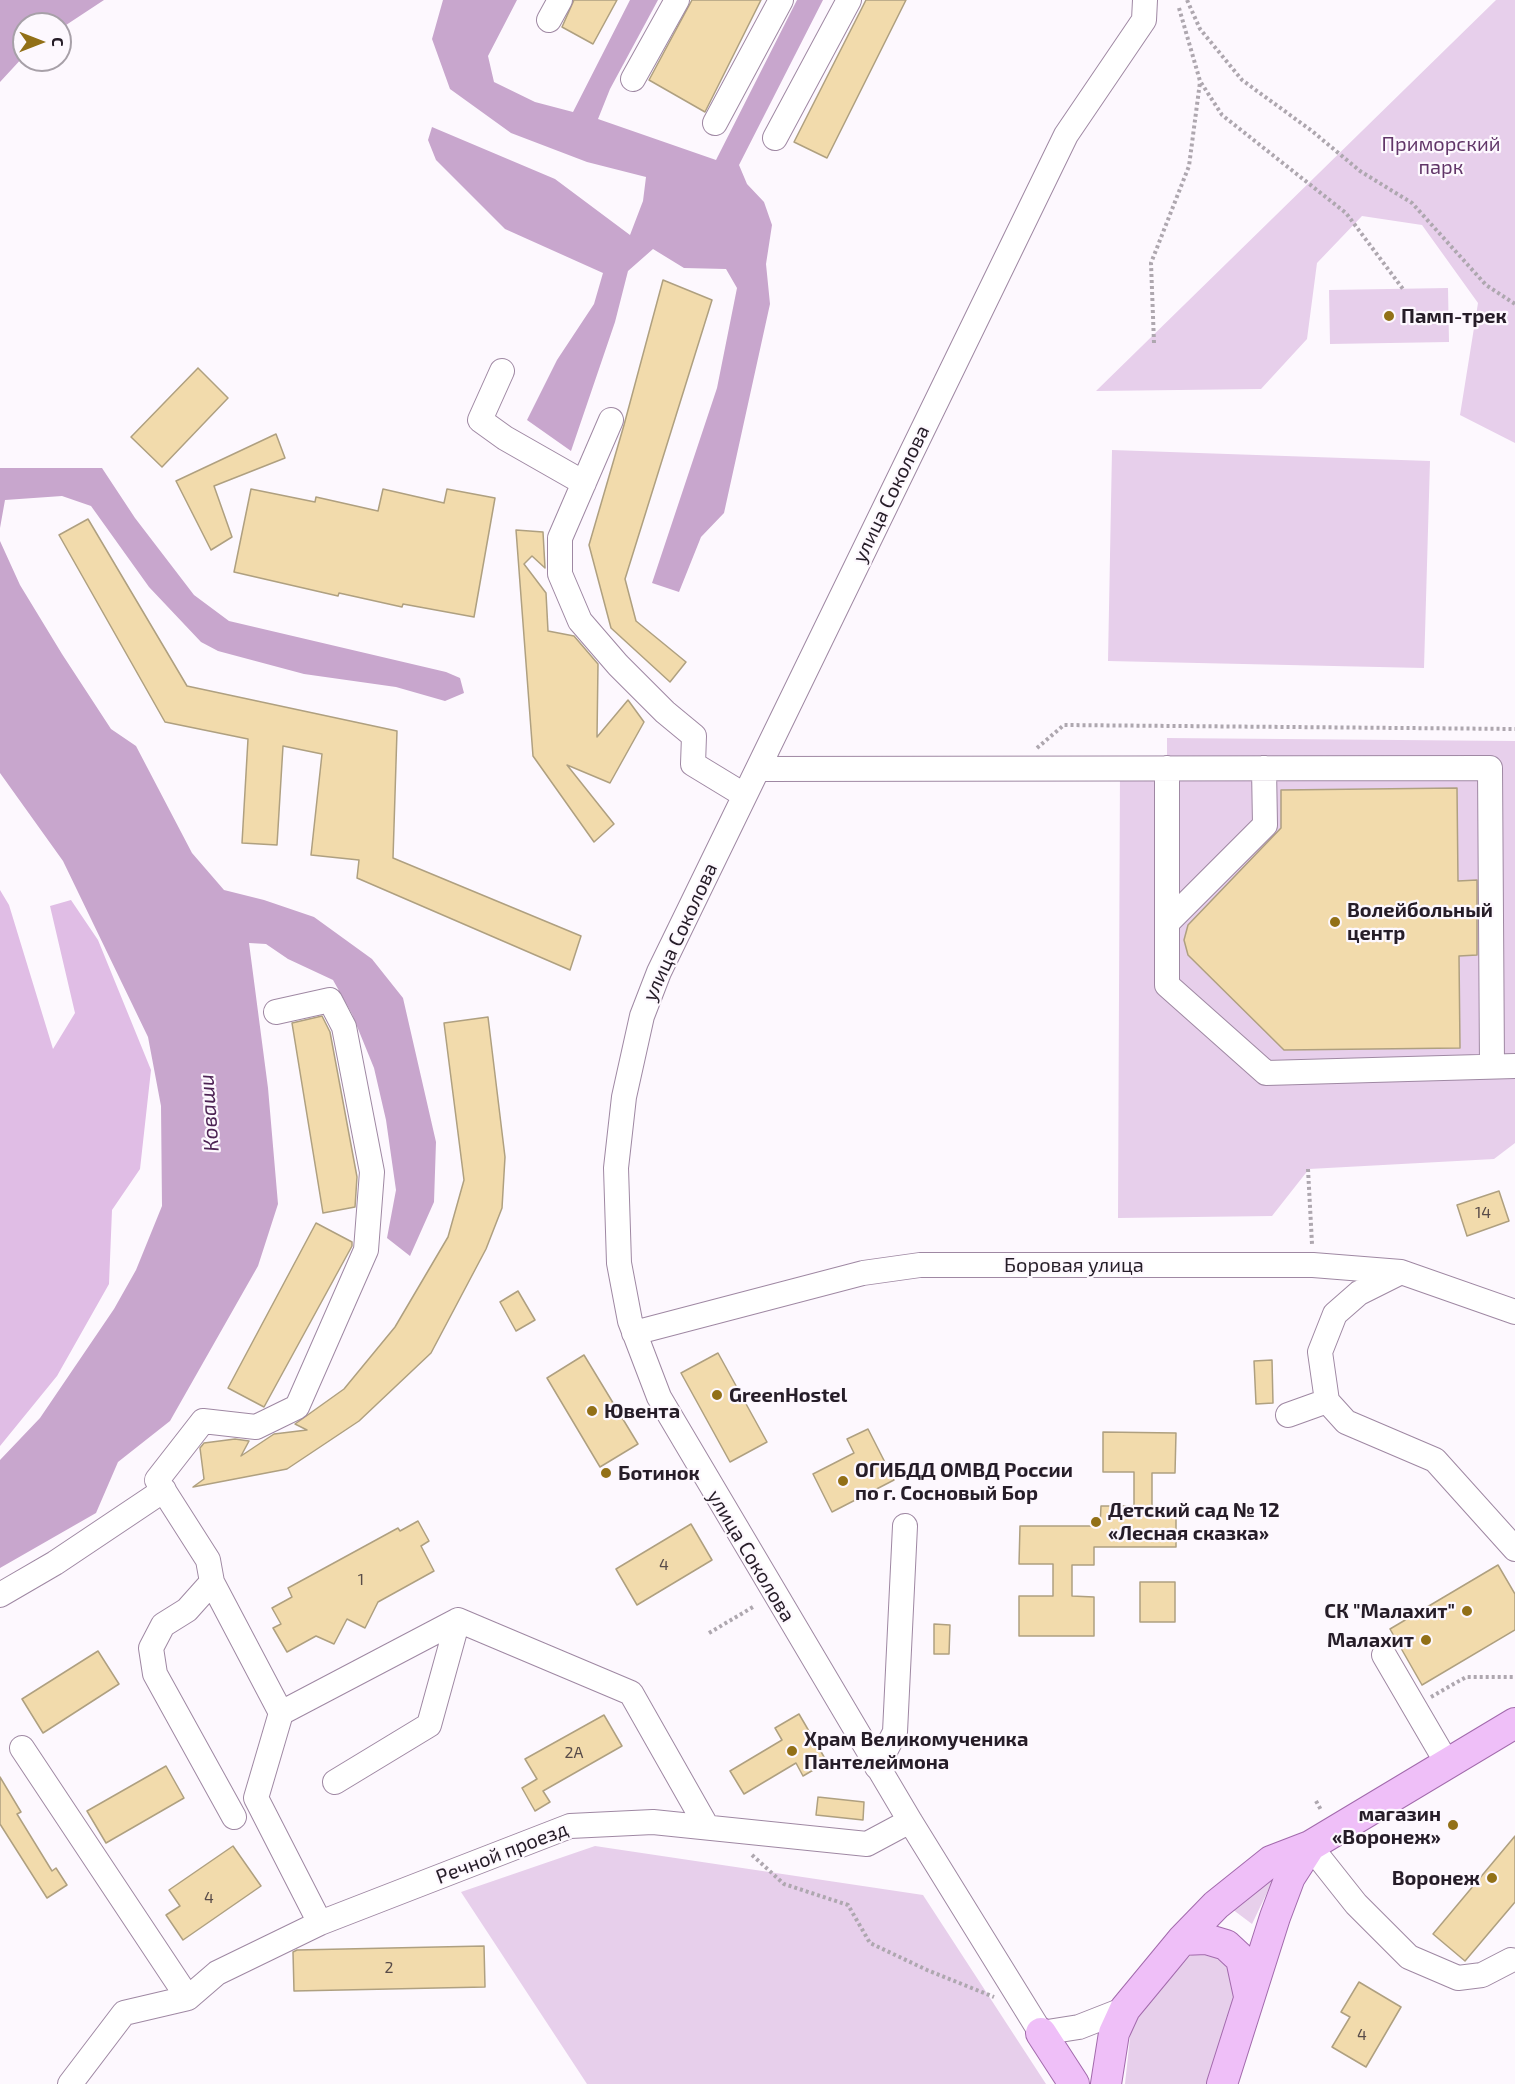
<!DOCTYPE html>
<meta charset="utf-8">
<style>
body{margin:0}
#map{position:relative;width:1515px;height:2084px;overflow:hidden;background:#fdf8fe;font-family:"Exo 2",sans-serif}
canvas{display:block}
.north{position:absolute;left:12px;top:12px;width:60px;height:60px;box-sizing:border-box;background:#fdf8fe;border:2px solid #a7a0a8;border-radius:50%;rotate:90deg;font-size:16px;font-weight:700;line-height:24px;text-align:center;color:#261d28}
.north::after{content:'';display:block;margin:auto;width:21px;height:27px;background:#927017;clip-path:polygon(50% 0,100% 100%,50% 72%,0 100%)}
</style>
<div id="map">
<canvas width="1515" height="2084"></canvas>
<div class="north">С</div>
</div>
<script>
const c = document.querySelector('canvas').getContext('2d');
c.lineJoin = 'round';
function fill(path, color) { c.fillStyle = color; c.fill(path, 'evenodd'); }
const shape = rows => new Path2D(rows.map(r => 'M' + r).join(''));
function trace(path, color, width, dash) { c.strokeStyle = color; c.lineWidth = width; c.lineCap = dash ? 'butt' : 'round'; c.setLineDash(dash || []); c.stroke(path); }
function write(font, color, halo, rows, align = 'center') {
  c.font = font + ' "Exo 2",sans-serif'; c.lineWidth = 4.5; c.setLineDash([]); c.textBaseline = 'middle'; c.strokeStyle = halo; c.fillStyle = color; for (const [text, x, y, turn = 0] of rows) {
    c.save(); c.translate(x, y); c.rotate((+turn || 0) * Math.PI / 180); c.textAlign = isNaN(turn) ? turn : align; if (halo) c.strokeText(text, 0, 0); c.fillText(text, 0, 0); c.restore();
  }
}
const green = shape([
 [1496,0,1515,0,1515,443,1460,415,1478,303,1422,225,1362,216,1317,263,1307,339,1261,389,1096,391],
 [1448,288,1449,342,1330,344,1329,290],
 [1112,450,1430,461,1424,668,1108,661],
 [1167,738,1515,741,1515,1143,1494,1159,1309,1169,1272,1216,1118,1218,1120,768,1167,768],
 [595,1846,923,1895,1046,2084,587,2084,461,1892],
 [1275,1876,1252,1924,1232,1909],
 [1201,1950,1224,1961,1231,1974,1233,1987,1233,2004,1208,2084,1125,2084,1131,2028,1145,2005,1190,1956]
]);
const forest = shape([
 [0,890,9,905,53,1049,75,1013,50,906,71,900,98,940,151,1070,140,1169,112,1210,109,1284,57,1376,0,1446]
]);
const water = shape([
 [0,0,104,0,60,29,60,24,24,24,24,56,0,82],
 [443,0,517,0,488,56,494,82,535,102,573,112,630,0,658,0,610,89,598,119,716,160,797,0,823,0,739,165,747,184,764,202,772,225,766,264,770,304,724,513,701,537,679,592,652,583,717,388,737,288,726,269,684,268,653,249,628,271,615,322,571,451,527,420,557,360,594,304,603,273,505,229,436,160,428,140,432,127,555,179,630,235,643,201,646,177,587,162,511,133,450,89,432,39],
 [0,468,102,468,135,518,194,595,229,621,446,672,460,678,464,693,445,701,396,687,304,674,218,651,201,642,149,587,91,506,62,496,5,500,0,528],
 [0,541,20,585,62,654,111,729,136,746,192,853,224,890,264,900,314,917,372,959,403,998,436,1142,434,1202,410,1256,387,1238,396,1190,386,1120,374,1068,352,1014,333,980,288,959,266,944,249,943,268,1088,278,1204,258,1266,170,1421,118,1462,96,1513,0,1568,0,1460,40,1418,114,1309,136,1270,162,1206,161,1106,148,1037,63,861,0,773]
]);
const building = shape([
 [574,0,617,0,593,44,562,27,574,0],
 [692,0,761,0,705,112,649,80,692,0],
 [866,0,906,0,827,158,794,142,866,0],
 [663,280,712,300,625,579,636,621,686,662,670,682,611,628,589,545,624,425,663,280],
 [198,368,228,398,162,467,131,437,198,368],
 [276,434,285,458,214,486,232,537,211,550,176,481,276,434],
 [251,489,315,502,316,497,378,511,383,489,444,503,447,489,495,498,474,617,403,604,402,607,339,593,338,596,234,572,251,489],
 [88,519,187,686,397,731,393,858,581,936,570,970,357,878,359,860,311,855,322,754,283,746,277,845,242,843,248,739,165,722,59,535,88,519],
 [516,530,543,532,545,568,532,556,524,564,546,593,548,631,574,636,598,664,597,737,628,700,644,722,610,783,567,765,614,824,594,842,533,756,516,530],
 [1457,788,1458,881,1477,880,1477,955,1459,956,1460,1048,1284,1050,1188,955,1184,940,1188,925,1281,828,1281,790,1457,788],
 [322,1016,330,1032,357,1177,355,1207,323,1213,292,1023,322,1016],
 [488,1017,505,1157,502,1208,486,1249,431,1353,359,1421,287,1469,193,1487,204,1479,200,1448,204,1443,235,1439,249,1441,241,1456,274,1434,307,1430,295,1424,344,1389,395,1327,448,1237,464,1180,444,1023,488,1017],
 [1499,1191,1509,1221,1467,1236,1457,1205,1499,1191],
 [316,1223,352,1242,352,1246,264,1407,228,1388,316,1223],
 [518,1291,535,1320,516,1331,500,1302,518,1291],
 [718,1353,767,1442,730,1462,681,1373,718,1353],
 [584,1355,638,1444,600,1467,547,1378,584,1355],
 [1272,1360,1273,1403,1256,1404,1254,1361,1272,1360],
 [868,1429,894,1480,832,1512,813,1474,854,1453,847,1439,868,1429],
 [1103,1432,1176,1433,1175,1473,1152,1473,1152,1507,1176,1507,1176,1547,1094,1547,1094,1565,1072,1565,1072,1596,1094,1597,1094,1636,1019,1636,1019,1596,1053,1596,1053,1564,1019,1564,1020,1526,1100,1526,1101,1506,1134,1506,1134,1472,1103,1472,1103,1432],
 [418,1521,429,1541,421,1546,434,1571,378,1602,365,1628,347,1619,334,1644,316,1636,287,1652,273,1628,281,1624,272,1608,292,1597,288,1588,398,1528,400,1531,418,1521],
 [691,1524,712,1560,637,1605,616,1569,691,1524],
 [1498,1565,1515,1594,1515,1630,1422,1685,1390,1629,1498,1565],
 [1140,1582,1175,1582,1175,1622,1140,1622,1140,1582],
 [934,1624,950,1625,949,1654,934,1654,934,1624],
 [98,1651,119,1684,43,1733,22,1699,98,1651],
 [799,1714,827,1762,803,1776,796,1763,744,1794,730,1771,782,1740,775,1728,799,1714],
 [604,1715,622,1746,543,1791,550,1802,535,1811,522,1788,537,1779,525,1759,604,1715],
 [166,1766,184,1798,106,1843,87,1811,166,1766],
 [0,1777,21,1812,17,1814,52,1871,56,1868,67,1885,47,1898,0,1824,0,1777],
 [818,1797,864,1802,863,1820,816,1815,818,1797],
 [1515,1836,1515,1902,1465,1961,1433,1934,1515,1836],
 [233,1846,261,1886,183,1940,166,1915,180,1906,169,1890,233,1846],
 [484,1946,485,1987,294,1991,293,1952,297,1950,484,1946],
 [1359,1982,1401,2007,1366,2067,1332,2047,1350,2017,1341,2012,1359,1982]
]);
const path = shape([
 [1187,0,1200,29,1242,80,1312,131,1360,171,1412,203,1486,285,1515,304],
 [1179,8,1200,81,1222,115,1346,213,1403,289],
 [1154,343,1151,263,1189,166,1200,82],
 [1037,748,1064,725,1515,729],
 [1308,1169,1312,1244],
 [709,1633,753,1607],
 [1431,1697,1466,1677,1515,1677],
 [1316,1801,1321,1810],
 [752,1855,784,1884,848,1905,870,1943,927,1970,994,1997]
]);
const minor = shape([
 [549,20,560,0],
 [633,79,677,0],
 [715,123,781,0],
 [775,138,849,0],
 [502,371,480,420,505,438,584,483],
 [611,420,560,538,560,574,580,621,618,665,665,712,694,736,693,764,744,795],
 [1167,768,1167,985,1266,1073,1515,1066],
 [758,769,1490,768,1492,1066],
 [1167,923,1265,825,1264,768],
 [276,1012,330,1000,344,1027,372,1172,366,1250,297,1407,256,1427,203,1421,157,1480,208,1560,212,1582,281,1713,458,1620,631,1693,707,1827],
 [1399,1273,1359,1293,1335,1314,1320,1352,1327,1401,1346,1422,1435,1460,1515,1549],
 [634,1333,863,1273,920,1265,1313,1265,1401,1272,1515,1312],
 [1288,1415,1327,1401],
 [212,1582,187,1610,163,1625,151,1648,155,1674,234,1817],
 [0,1595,55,1563,164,1490],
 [1384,1655,1447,1763],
 [281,1713,256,1798,320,1923],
 [22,1748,188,1998],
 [877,1767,895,1732,905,1526],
 [335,1782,429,1725,458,1620],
 [1310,1846,1356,1904,1409,1957,1458,1978,1482,1975,1511,1960],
 [1125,2009,1079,2027,1041,2033,910,1821,659,1397,630,1321,619,1263,616,1168,624,1097,642,1016,659,972,1066,135,1144,20,1145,0],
 [70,2084,124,2013,188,1998,217,1973,320,1923,570,1826,653,1822,867,1844,910,1821]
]);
const major = shape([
 [1182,1940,1206,1939,1226,1945,1241,1959,1249,1996],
 [1041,2033,1074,2084],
 [1106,2084,1114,2033,1125,2009,1182,1940,1216,1905,1271,1861,1310,1846,1515,1723],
 [1222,2084,1275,1917,1290,1877,1310,1846]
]);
const markers = [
 [1389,316,6,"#927017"],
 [1335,922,6,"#927017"],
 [717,1395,6,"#927017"],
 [592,1411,6,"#927017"],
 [606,1473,6,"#927017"],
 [843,1481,6,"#927017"],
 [1096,1522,6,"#927017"],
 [1467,1611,6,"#927017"],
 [1426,1640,6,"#927017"],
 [792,1751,6,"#927017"],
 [1453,1825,6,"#927017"],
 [1492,1878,6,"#927017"]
];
const numberNames = [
 ["14",1483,1213],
 ["4",664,1565],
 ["1",361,1580],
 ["2А",574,1753],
 ["4",209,1898],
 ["2",389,1968],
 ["4",1362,2035]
];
const parkNames = [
 ["Приморский",1441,144],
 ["парк",1441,167]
];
const poiNames = [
 ["Памп-трек",1401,316],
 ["Волейбольный",1347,910],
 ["центр",1347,933],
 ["GreenHostel",729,1395],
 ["Ювента",604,1411],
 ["ОГИБДД ОМВД России",855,1470],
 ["по г. Сосновый Бор",855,1493],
 ["Ботинок",618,1473],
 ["Детский сад № 12",1108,1510],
 ["«Лесная сказка»",1108,1533],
 ["СК \"Малахит\"",1455,1611,"right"],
 ["Малахит",1414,1640,"right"],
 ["Храм Великомученика",804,1739],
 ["Пантелеймона",804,1762],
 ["магазин",1441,1814,"right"],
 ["«Воронеж»",1441,1837,"right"],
 ["Воронеж",1480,1878,"right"]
];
const streetNames = [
 ["улица Соколова",891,494,-64],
 ["улица Соколова",680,932,-65],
 ["Боровая улица",1074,1265],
 ["улица Соколова",751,1556,59],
 ["Речной проезд",502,1853,-21]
];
const waterNames = [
 ["Коваши",209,1113,-94]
];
fill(green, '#e7cfeb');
fill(forest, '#e0bde5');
fill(water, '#c8a6cd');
fill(building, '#f2dbac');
trace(building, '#afa080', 1.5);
trace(minor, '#9f88a3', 26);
trace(major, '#a26aac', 32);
trace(path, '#aea7af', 4, [3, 3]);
trace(minor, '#fff', 24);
trace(major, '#efbff8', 30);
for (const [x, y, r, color] of markers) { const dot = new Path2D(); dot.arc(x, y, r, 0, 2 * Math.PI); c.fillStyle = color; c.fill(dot); trace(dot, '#fdf8fe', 2); }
write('16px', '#594c49', null, numberNames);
write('20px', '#613568', '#fdf8fe', parkNames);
write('bold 20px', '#261d28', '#fdf8fe', poiNames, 'left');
write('20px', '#261d28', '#fdf8fe', streetNames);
write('italic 21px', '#4c2253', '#fdf8fe', waterNames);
</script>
